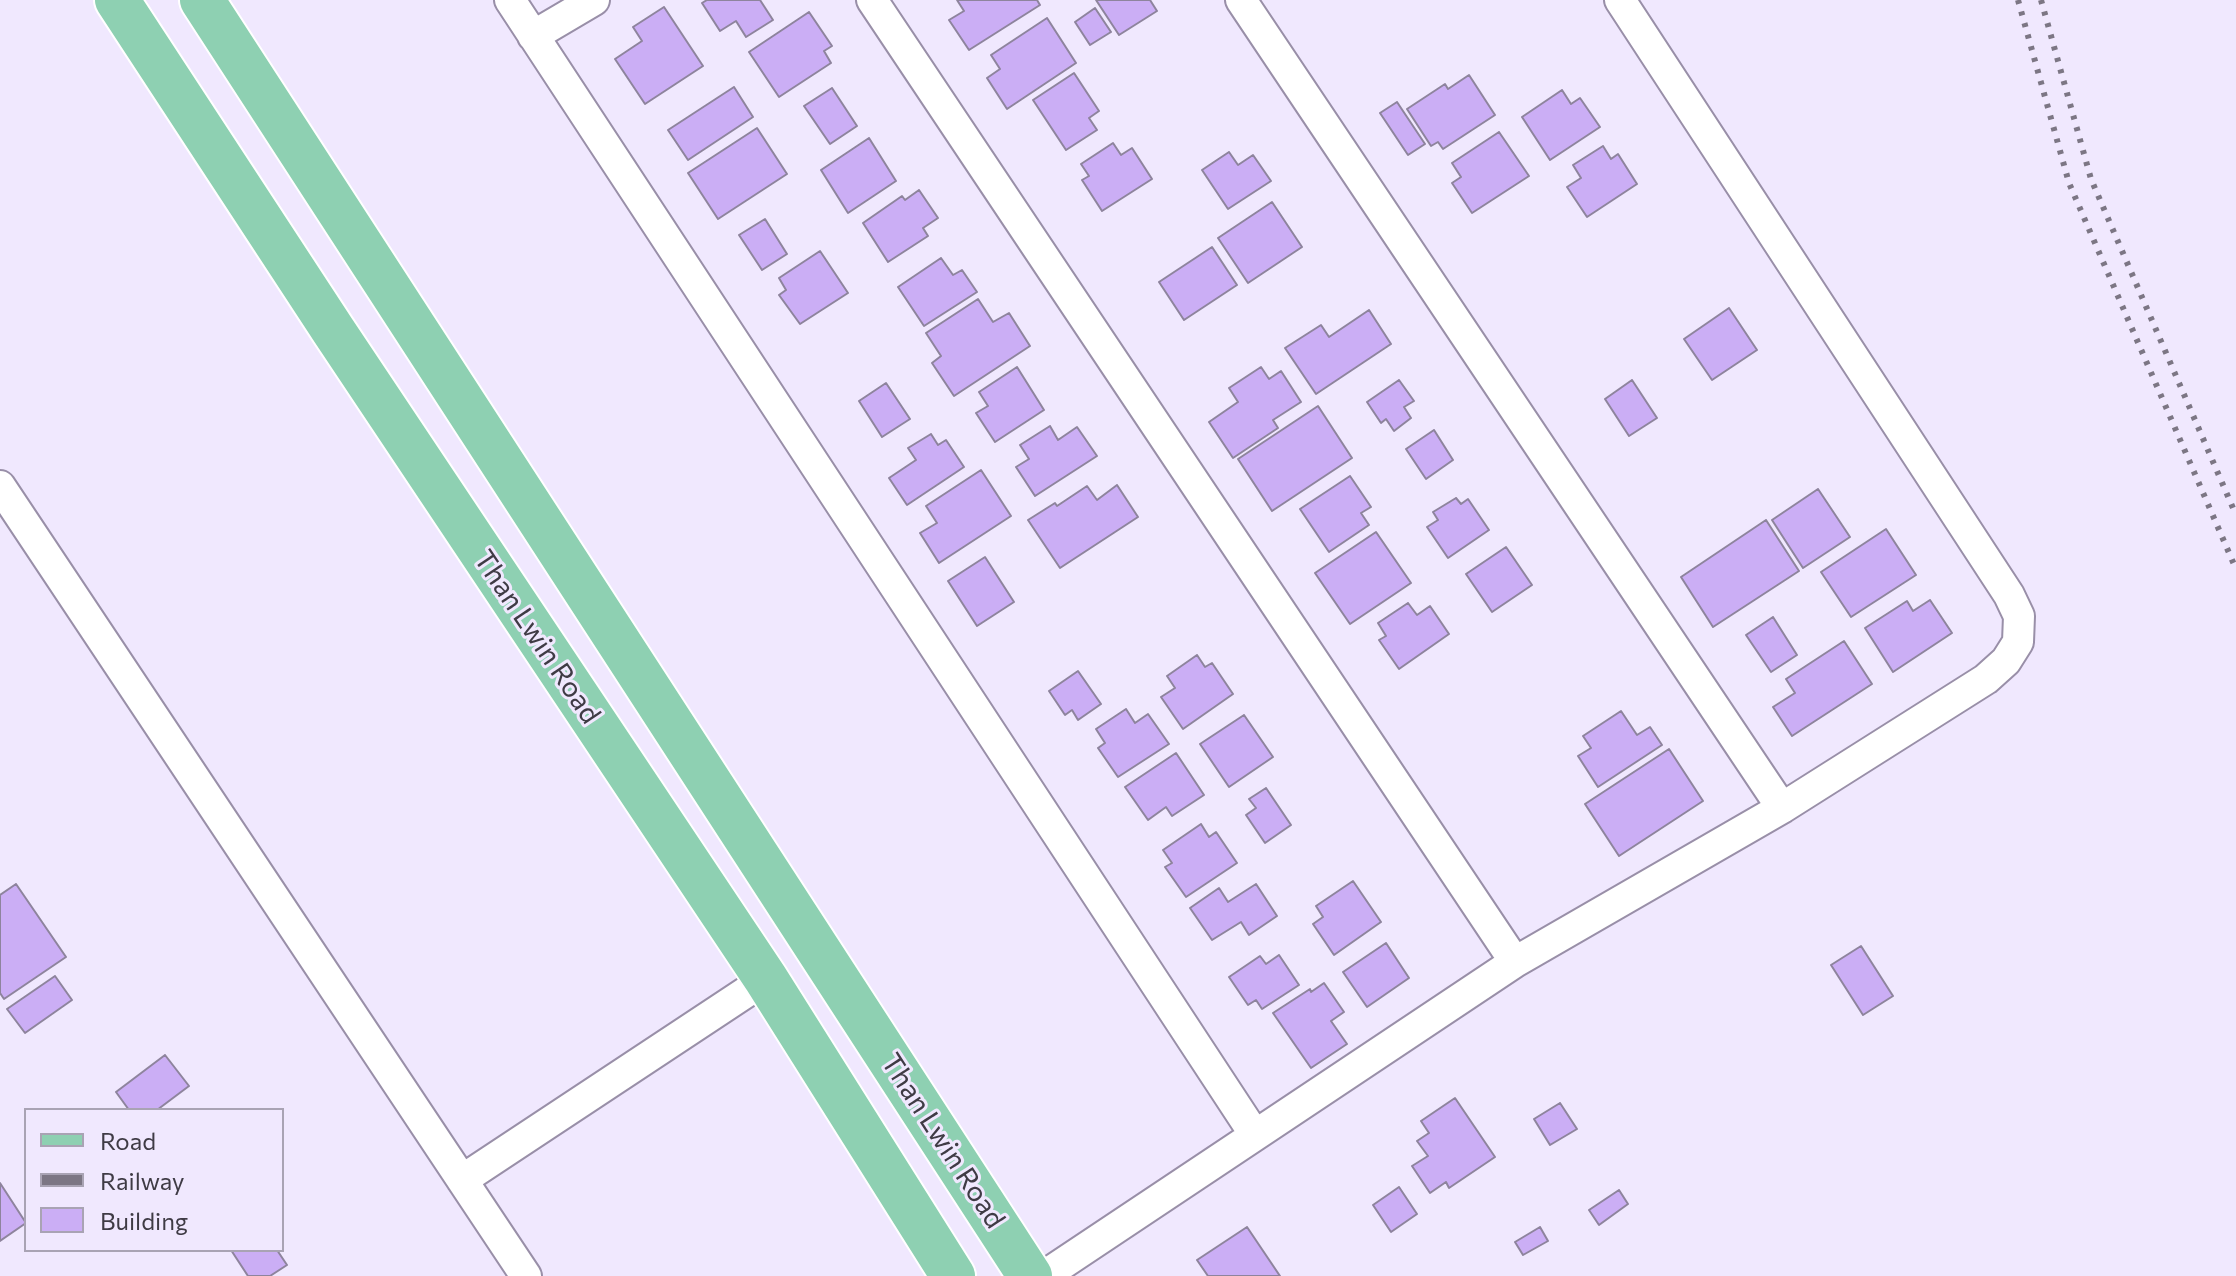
<!DOCTYPE html>
<style>
body{margin:0}
#map{position:relative;width:2236px;height:1276px;overflow:hidden;background:#f0e8fe;font-family:Commissioner,sans-serif}
canvas{display:block}
.legend{position:absolute;left:24px;top:1108px;width:260px;height:144px;box-sizing:border-box;background:#f0e8fe;border:2px solid #a9a3b4;margin:0;padding:10px 14px;list-style:none;font-size:24px;color:#3f3b45}
.legend li{display:flex;align-items:center;gap:16px;height:40px}
.legend b{width:40px;border:2px solid #a9a3b4}
</style>
<div id="map">
<canvas width="2236" height="1276"></canvas>
<ul class="legend">
<li><b style="height:10px;background:#8ed0b2"></b>Road</li>
<li><b style="height:10px;background:#7c7684"></b>Railway</li>
<li><b style="height:22px;background:#cbaef5"></b>Building</li>
</ul>
</div>
<script>
const c = document.querySelector('canvas').getContext('2d');
c.lineJoin = 'round';
function fill(path, color) { c.fillStyle = color; c.fill(path, 'evenodd'); }
const shape = rows => new Path2D(rows.map(r => 'M' + r).join(''));
function trace(path, color, width, dash) { c.strokeStyle = color; c.lineWidth = width; c.lineCap = dash ? 'butt' : 'round'; c.setLineDash(dash || []); c.stroke(path); }
function write(font, color, halo, rows, align = 'center') {
  c.font = font + ' Commissioner,sans-serif'; c.lineWidth = 6; c.setLineDash([]); c.textBaseline = 'middle'; c.strokeStyle = halo; c.fillStyle = color; for (const [text, x, y, turn = 0] of rows) {
    c.save(); c.translate(x, y); c.rotate((+turn || 0) * Math.PI / 180); c.textAlign = isNaN(turn) ? turn : align; if (halo) c.strokeText(text, 0, 0); c.fillText(text, 0, 0); c.restore();
  }
}
const building = shape([
 [707,0,760,0,773,20,746,37,736,21,720,31,702,3,707,0],
 [957,0,1037,0,1040,5,969,50,949,20,964,11,957,0],
 [1096,0,1150,0,1157,11,1119,35,1096,0],
 [664,7,703,66,645,104,615,59,642,41,633,27,664,7],
 [1095,8,1111,32,1090,45,1075,22,1095,8],
 [809,12,832,46,824,51,831,63,779,97,749,52,809,12],
 [1047,18,1076,63,1007,109,987,78,1000,69,991,55,1047,18],
 [1074,73,1099,111,1089,118,1097,130,1066,150,1033,100,1074,73],
 [1469,75,1495,115,1443,149,1438,142,1431,146,1407,109,1445,84,1448,89,1469,75],
 [734,87,753,117,688,160,668,130,734,87],
 [832,88,857,126,830,144,804,106,832,88],
 [1562,90,1571,104,1580,98,1600,127,1550,160,1522,117,1562,90],
 [1397,102,1425,144,1408,155,1380,113,1397,102],
 [757,128,787,174,718,219,688,173,757,128],
 [1499,132,1529,176,1472,213,1452,183,1461,177,1452,163,1499,132],
 [869,138,896,181,848,213,821,170,869,138],
 [1113,143,1121,155,1132,148,1152,179,1102,211,1082,180,1089,176,1081,164,1113,143],
 [1603,146,1611,159,1618,154,1637,184,1587,217,1567,187,1581,178,1573,165,1603,146],
 [1229,152,1238,165,1253,155,1271,181,1228,209,1202,170,1229,152],
 [919,190,938,218,923,228,928,236,888,262,863,223,902,196,905,200,919,190],
 [1272,202,1302,247,1248,283,1218,238,1272,202],
 [765,219,787,254,762,270,739,235,765,219],
 [1212,247,1237,285,1184,320,1159,282,1212,247],
 [820,251,848,293,800,324,779,295,786,290,779,278,820,251],
 [941,258,953,275,962,270,977,292,924,326,898,287,941,258],
 [978,299,993,322,1009,313,1030,346,954,396,932,363,941,356,926,333,978,299],
 [1729,308,1757,350,1712,380,1684,339,1729,308],
 [1369,310,1391,344,1316,394,1285,348,1321,325,1329,337,1369,310],
 [1017,367,1044,410,995,442,976,413,988,406,979,392,1017,367],
 [1261,367,1269,379,1281,371,1301,402,1273,420,1278,428,1233,458,1209,422,1238,402,1229,388,1261,367],
 [1399,380,1414,401,1404,407,1411,418,1394,431,1386,419,1381,423,1367,402,1399,380],
 [1632,380,1657,418,1629,436,1605,399,1632,380],
 [886,383,910,419,882,437,859,401,886,383],
 [1318,406,1352,458,1272,511,1238,459,1318,406],
 [1050,426,1058,440,1077,427,1097,456,1035,496,1016,467,1029,459,1020,445,1050,426],
 [1434,430,1453,460,1426,479,1406,449,1434,430],
 [931,434,938,445,946,440,964,467,907,505,889,478,916,460,908,448,931,434],
 [981,470,1011,516,939,563,920,533,937,523,926,506,981,470],
 [1350,476,1371,507,1361,513,1369,525,1329,552,1300,509,1350,476],
 [1117,485,1138,517,1060,568,1028,520,1055,503,1057,506,1087,486,1097,500,1117,485],
 [1818,489,1850,537,1803,568,1772,520,1818,489],
 [1456,498,1461,504,1468,499,1489,530,1448,558,1427,527,1438,520,1433,512,1456,498],
 [1766,520,1799,571,1713,627,1681,577,1766,520],
 [1886,529,1916,575,1851,617,1821,572,1886,529],
 [1376,532,1411,583,1350,624,1315,573,1376,532],
 [1506,547,1532,585,1492,612,1466,574,1506,547],
 [985,557,1014,602,977,626,948,581,985,557],
 [1930,600,1952,633,1893,672,1865,628,1907,601,1913,611,1930,600],
 [1408,603,1417,615,1430,606,1449,634,1399,669,1379,640,1386,636,1378,623,1408,603],
 [1773,617,1797,655,1771,672,1746,635,1773,617],
 [1844,641,1872,684,1792,736,1773,707,1795,693,1786,679,1844,641],
 [1197,655,1205,667,1212,663,1233,694,1183,729,1161,697,1175,688,1167,676,1197,655],
 [1078,671,1101,704,1078,720,1072,710,1065,715,1049,691,1078,671],
 [1126,709,1135,723,1148,714,1169,744,1118,777,1098,748,1105,743,1096,729,1126,709],
 [1621,711,1637,735,1650,727,1662,745,1598,787,1578,756,1591,748,1583,736,1621,711],
 [1244,715,1273,757,1229,787,1200,744,1244,715],
 [1669,749,1703,801,1619,856,1585,804,1669,749],
 [1176,753,1204,795,1172,816,1166,807,1148,820,1125,787,1176,753],
 [1266,788,1291,825,1265,843,1246,815,1256,808,1249,799,1266,788],
 [1201,824,1209,837,1216,832,1237,863,1186,897,1165,867,1172,863,1163,850,1201,824],
 [1353,881,1381,922,1334,955,1313,924,1323,917,1316,906,1353,881],
 [16,884,66,957,4,999,0,993,0,895,16,884],
 [1256,884,1277,916,1249,935,1241,922,1212,940,1190,908,1219,888,1228,902,1256,884],
 [1386,943,1409,978,1367,1007,1343,972,1386,943],
 [1861,946,1893,996,1863,1015,1831,965,1861,946],
 [1279,955,1299,985,1262,1009,1256,1000,1248,1005,1229,977,1260,956,1266,964,1279,955],
 [55,976,72,1000,25,1033,7,1009,55,976],
 [1324,983,1344,1012,1331,1021,1347,1044,1311,1068,1273,1013,1310,989,1311,992,1324,983],
 [165,1055,189,1086,157,1110,129,1110,116,1092,165,1055],
 [1455,1098,1495,1157,1449,1188,1446,1182,1430,1193,1412,1166,1428,1156,1417,1141,1429,1133,1421,1121,1455,1098],
 [1560,1103,1577,1129,1550,1145,1534,1119,1560,1103],
 [0,1183,26,1223,0,1241,0,1183],
 [1399,1187,1417,1214,1391,1232,1373,1205,1399,1187],
 [1619,1190,1628,1204,1599,1225,1589,1210,1619,1190],
 [1247,1227,1280,1276,1208,1276,1197,1260,1247,1227],
 [1540,1227,1548,1241,1523,1255,1515,1242,1540,1227],
 [231,1250,277,1250,287,1265,270,1276,248,1276,231,1250]
]);
const street = shape([
 [510,0,1255,1135],
 [872,0,1515,962],
 [1241,0,1782,808],
 [533,36,594,0],
 [0,486,526,1276],
 [462,1180,766,979],
 [1044,1276,1515,962,1782,808,1986,679,2006,661,2018,642,2019,616,2009,595,1620,0]
]);
const primary = shape([
 [117,0,333,330,766,979,953,1276],
 [202,0,1030,1276]
]);
const rail = shape([
 [2018,0,2069,183,2236,569],
 [2041,0,2091,179,2236,515]
]);
const streetNames = [
 ["Than Lwin Road",537,637,56],
 ["Than Lwin Road",943,1141,57]
];
fill(building, '#cbaef5');
trace(building, '#8e849d', 2);
trace(street, '#998fa8', 34);
trace(primary, '#fff', 48);
trace(street, '#fff', 30);
trace(primary, '#8ed0b2', 44);
trace(rail, '#7c7684', 6, [4, 8]);
write('28px', '#3f3b45', '#f0e8fe', streetNames);
</script>
